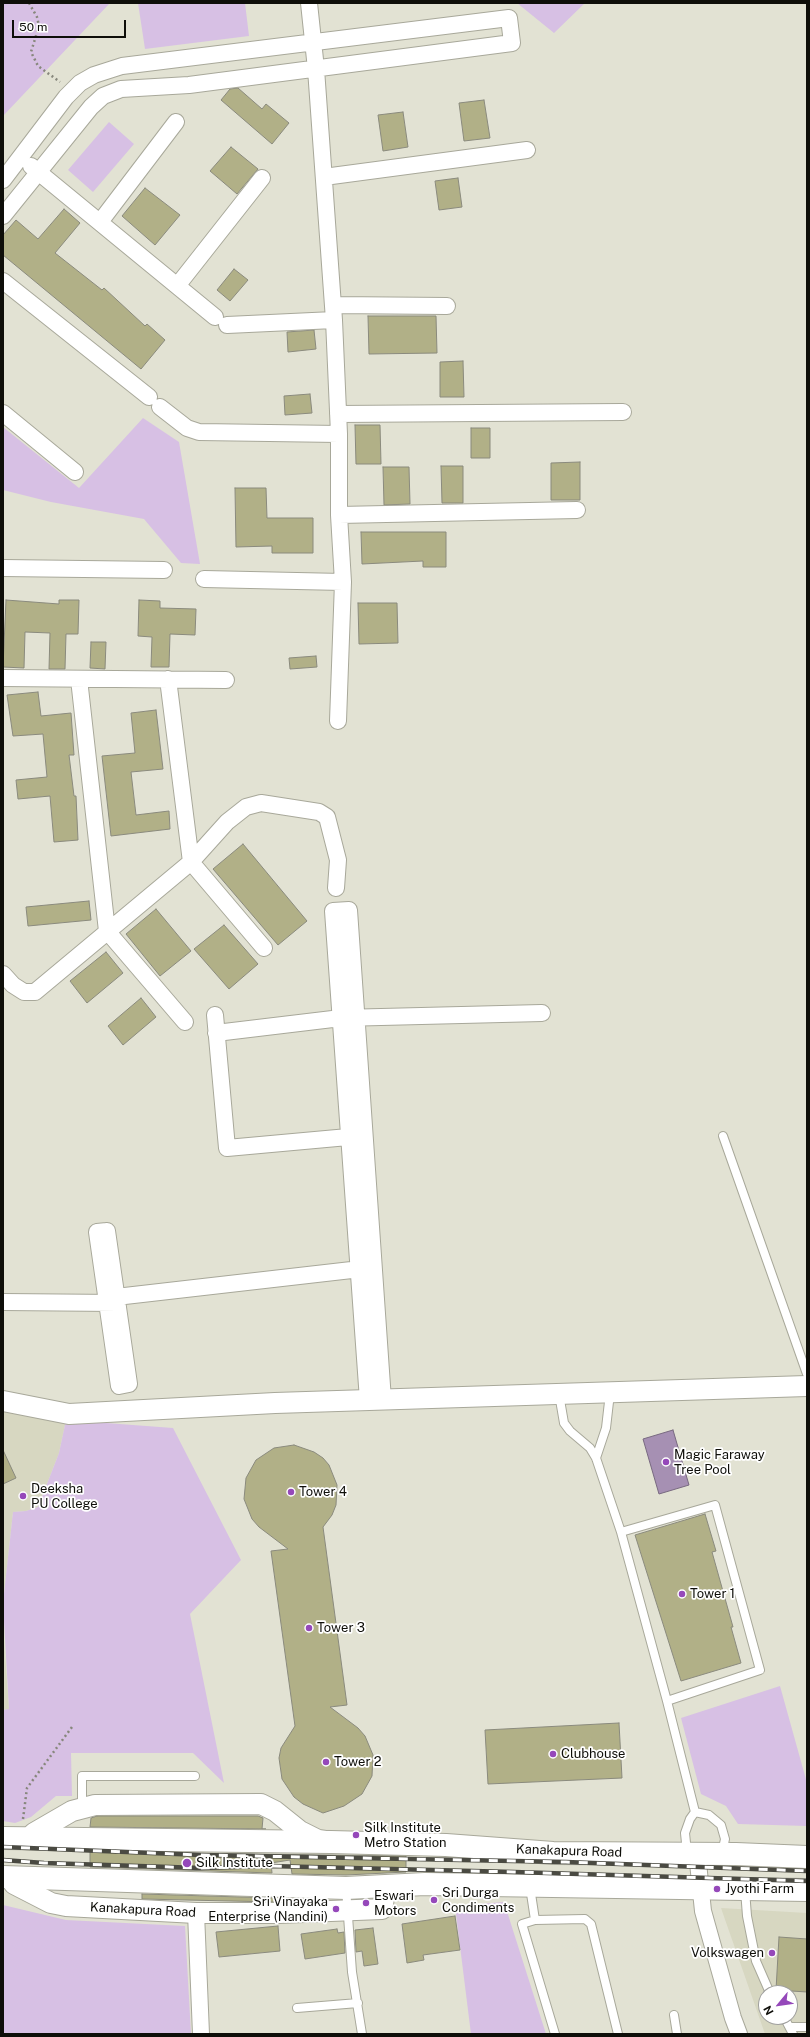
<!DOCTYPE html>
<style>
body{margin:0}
#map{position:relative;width:810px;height:2037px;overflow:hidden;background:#e2e2d3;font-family:"Public Sans",sans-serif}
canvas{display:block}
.frame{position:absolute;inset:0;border:4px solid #0e0e09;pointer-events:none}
.north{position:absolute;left:758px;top:1985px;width:40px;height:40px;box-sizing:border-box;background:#fff;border:1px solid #9f9f9d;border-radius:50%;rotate:241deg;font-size:11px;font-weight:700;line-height:16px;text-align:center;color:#0e0e09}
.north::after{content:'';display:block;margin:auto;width:14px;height:18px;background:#9548ba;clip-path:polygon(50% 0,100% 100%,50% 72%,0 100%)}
.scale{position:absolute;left:12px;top:20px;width:114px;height:18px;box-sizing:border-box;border:2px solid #0e0e09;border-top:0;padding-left:5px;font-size:12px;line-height:14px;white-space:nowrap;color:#0e0e09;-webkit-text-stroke:3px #fff;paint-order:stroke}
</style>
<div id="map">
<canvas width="810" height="2037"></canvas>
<div class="frame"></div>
<div class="north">N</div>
<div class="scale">50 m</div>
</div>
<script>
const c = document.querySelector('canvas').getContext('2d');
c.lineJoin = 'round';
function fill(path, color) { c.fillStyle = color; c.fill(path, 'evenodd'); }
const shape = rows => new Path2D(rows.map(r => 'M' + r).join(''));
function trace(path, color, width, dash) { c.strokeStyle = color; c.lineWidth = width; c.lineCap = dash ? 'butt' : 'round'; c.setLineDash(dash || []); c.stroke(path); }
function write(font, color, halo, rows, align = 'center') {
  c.font = font + ' "Public Sans",sans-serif'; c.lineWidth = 3.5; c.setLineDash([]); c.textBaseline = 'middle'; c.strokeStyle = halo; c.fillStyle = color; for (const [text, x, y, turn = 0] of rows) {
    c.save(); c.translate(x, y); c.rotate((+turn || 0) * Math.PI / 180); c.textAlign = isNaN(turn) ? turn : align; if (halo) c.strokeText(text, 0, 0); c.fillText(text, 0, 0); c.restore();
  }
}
const built = shape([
 [3,1410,66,1420,59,1453,38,1507,26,1511,13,1512,3,1603],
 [3,1627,9,1709,3,1710],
 [721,1908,807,1913,807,2034,765,2034],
 [766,1993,790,1993,790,2017,766,2017]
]);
const green = shape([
 [3,3,110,3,3,116],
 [138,3,245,3,249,36,145,49],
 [517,3,585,3,554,33],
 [109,122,134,144,93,192,68,170],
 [143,418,179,442,200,564,181,563,144,519,51,502,3,490,3,427,79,488],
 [66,1420,173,1428,241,1560,190,1614,224,1783,193,1753,71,1753,72,1796,56,1796,31,1817,15,1823,3,1821,3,1710,9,1709,3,1603,13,1512,26,1511,38,1507,59,1453],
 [780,1686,807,1783,807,1826,738,1824,726,1806,701,1794,681,1718],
 [504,1902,546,2034,471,2034,455,1906],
 [3,1905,66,1920,185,1926,191,2034,3,2034]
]);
const water = shape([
 [673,1430,689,1485,659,1494,643,1439,673,1430]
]);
const building = shape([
 [238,88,262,109,266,104,289,123,272,144,221,100,230,89,238,88],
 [484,100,490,138,464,141,459,103,484,100],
 [403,112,408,147,383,151,378,115,403,112],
 [231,147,258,169,237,194,210,171,231,147],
 [458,178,462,207,439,210,435,181,458,178],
 [145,188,180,215,155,245,122,216,145,188],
 [64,209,80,223,55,253,102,290,104,288,145,326,147,324,165,340,141,369,3,255,3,235,16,220,38,239,64,209],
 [234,269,248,280,230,301,217,290,234,269],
 [368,316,436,316,437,353,369,354,368,316],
 [314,330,316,349,288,352,287,332,314,330],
 [463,361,464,397,440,397,440,362,463,361],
 [310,394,312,413,285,415,284,396,310,394],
 [355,425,380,425,381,464,356,464,355,425],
 [471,428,490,428,490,458,471,458,471,428],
 [580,462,580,500,551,500,551,463,580,462],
 [441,466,463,466,463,503,442,503,441,466],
 [383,467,409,467,410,504,384,505,383,467],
 [235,488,266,488,267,518,313,518,313,553,272,553,272,546,236,547,235,488],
 [361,532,446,532,446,567,423,567,423,561,362,564,361,532],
 [6,600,59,604,59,600,79,600,78,634,66,634,65,669,49,669,50,633,25,632,24,668,3,667,6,600],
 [139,600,160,601,160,608,196,609,195,635,170,634,169,667,151,667,152,637,138,636,139,600],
 [358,603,397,603,398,643,359,644,358,603],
 [91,642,106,642,105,669,90,668,91,642],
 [316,656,317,667,290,669,289,658,316,656],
 [38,692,41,716,71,713,74,755,69,755,74,796,76,796,78,840,54,842,50,796,18,799,16,780,47,777,43,734,13,736,7,695,38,692],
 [156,710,163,769,131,772,136,815,169,811,170,829,111,836,102,756,135,753,131,713,156,710],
 [243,844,307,921,278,945,213,869,243,844],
 [89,901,91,920,28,926,26,907,89,901],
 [156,909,191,951,160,976,126,934,156,909],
 [224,925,258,964,229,989,194,949,224,925],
 [106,952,123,973,87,1003,70,981,106,952],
 [141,998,156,1017,123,1045,108,1026,141,998],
 [294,1445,314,1452,323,1458,329,1465,337,1485,336,1505,332,1515,323,1527,347,1705,330,1707,358,1728,365,1736,373,1755,372,1776,362,1794,344,1806,323,1813,303,1804,294,1797,282,1779,279,1758,281,1748,295,1726,271,1551,288,1549,259,1527,252,1519,244,1499,246,1478,256,1460,274,1448,294,1445],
 [3,1450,16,1478,3,1484,3,1450],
 [705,1514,716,1551,712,1552,733,1627,731,1627,741,1663,681,1681,635,1535,705,1514],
 [619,1723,622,1778,488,1784,485,1730,619,1723],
 [97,1816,258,1816,263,1818,262,1829,266,1829,90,1827,91,1818,97,1816],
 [90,1852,406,1856,406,1872,346,1875,292,1874,290,1860,271,1863,272,1873,90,1867,90,1852],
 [142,1894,275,1898,275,1902,142,1899,142,1894],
 [455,1916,460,1950,423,1955,424,1960,407,1963,402,1924,455,1916],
 [278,1926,280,1951,219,1957,216,1932,278,1926],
 [373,1928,378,1964,364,1966,362,1951,356,1952,355,1930,373,1928],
 [337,1929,338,1933,344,1932,345,1953,305,1959,301,1934,337,1929],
 [779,1937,807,1939,807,1992,776,1990,779,1937]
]);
const path = shape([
 [29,3,37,17,39,26,31,52,38,66,60,82],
 [23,1819,27,1788,72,1727]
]);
const service = shape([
 [723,1136,807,1374],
 [559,1394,564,1423,570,1431,590,1448,596,1458,621,1532,667,1701,695,1812,690,1819,685,1833,687,1853],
 [596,1458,606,1428,610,1393],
 [621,1532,715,1505,760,1670,667,1701],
 [82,1807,82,1776,195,1776],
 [695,1812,709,1815,721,1825,725,1839,722,1853],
 [530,1887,535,1920,585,1919,591,1924,618,2034],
 [346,1888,352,1972,362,2034],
 [745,1890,747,1916,756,1961,770,1993],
 [535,1920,522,1924,555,2034],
 [297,2008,358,2003],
 [674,2015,677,2034],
 [784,2017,793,2034],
 [790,2027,807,2027]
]);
const minor = shape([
 [309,3,316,69,334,320,339,434,339,515,343,582,338,721],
 [31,166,215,317],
 [324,177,527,150],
 [3,180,66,97,80,83,94,75,122,66,509,18,512,43,189,85,121,89,103,96,91,107,3,216],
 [100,222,176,122],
 [3,281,149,397],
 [177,286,262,178],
 [334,305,447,306],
 [227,325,334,320],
 [160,407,187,428,199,432,339,434],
 [3,413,75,472],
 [338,414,623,412],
 [339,515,577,510],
 [3,568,164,570],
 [204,579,343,582],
 [3,678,226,680],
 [79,679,107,931,185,1022],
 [168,679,191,862,264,948],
 [3,974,13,985,24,992,35,992,191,862,227,822,246,807,261,803,319,812,327,817,338,860,336,888],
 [215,1015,227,1148,359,1136],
 [216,1033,341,1018,542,1013],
 [107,1231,129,1384,119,1386,97,1232,107,1231],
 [116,1297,369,1268],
 [3,1302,117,1303],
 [368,1400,333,911,349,910,383,1400],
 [697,1853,703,1911,733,2018,739,2034],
 [196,1913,201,2034]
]);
const tertiary = shape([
 [3,1401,69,1414,275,1403,807,1386],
 [34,1837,34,1833,72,1811,95,1805,261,1804,275,1811,300,1831,318,1840,325,1841],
 [10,1878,14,1884,51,1903,66,1906,196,1913,279,1913,382,1909,386,1887]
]);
const trunk = shape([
 [3,1838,331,1842,446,1845,553,1853,736,1854,807,1857],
 [3,1877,346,1888,425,1884,807,1890]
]);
const rail = shape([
 [3,1847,201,1855,566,1862,807,1871],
 [3,1860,44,1863,201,1868,269,1866,514,1872,807,1881]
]);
const markers = [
 [666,1462,4,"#9548ba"],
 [291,1492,4,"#9548ba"],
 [23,1496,4,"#9548ba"],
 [682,1594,4,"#9548ba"],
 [309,1628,4,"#9548ba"],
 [553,1754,4,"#9548ba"],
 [326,1762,4,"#9548ba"],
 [356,1835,4,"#9548ba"],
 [187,1863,5,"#9548ba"],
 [717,1889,4,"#9548ba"],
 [434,1900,4,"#9548ba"],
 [366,1903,4,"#9548ba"],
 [336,1909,4,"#9548ba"],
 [772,1953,4,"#9548ba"]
];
const poiNames = [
 ["Magic Faraway",674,1455],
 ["Tree Pool",674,1470],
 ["Deeksha",31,1489],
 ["PU College",31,1504],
 ["Tower 4",299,1492],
 ["Tower 1",690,1594],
 ["Tower 3",317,1628],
 ["Clubhouse",561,1754],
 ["Tower 2",334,1762],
 ["Silk Institute",364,1828],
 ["Metro Station",364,1843],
 ["Silk Institute",196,1863],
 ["Jyothi Farm",725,1889],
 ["Sri Durga",442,1893],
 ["Condiments",442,1908],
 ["Eswari",374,1896],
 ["Motors",374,1911],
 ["Sri Vinayaka",328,1902,"right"],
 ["Enterprise (Nandini)",328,1917,"right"],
 ["Volkswagen",764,1953,"right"]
];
const streetNames = [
 ["Kanakapura Road",569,1851,2],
 ["Kanakapura Road",143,1910,3]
];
fill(built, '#d7d7c1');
fill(green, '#d7c0e4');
fill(water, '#a690b3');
trace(water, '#786980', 1);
fill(building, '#b1b087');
trace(building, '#8a8a7d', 1);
trace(service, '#a8a89a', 10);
trace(minor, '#a8a89a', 18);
trace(tertiary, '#a8a89a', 22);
trace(trunk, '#a8a89a', 24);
trace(path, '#87877c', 2.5, [2, 3]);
trace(service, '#fff', 8);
trace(minor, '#fff', 16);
trace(tertiary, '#fff', 20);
trace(trunk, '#fff', 22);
trace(rail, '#4a4a42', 4.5);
trace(rail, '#fff', 3, [9]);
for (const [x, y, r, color] of markers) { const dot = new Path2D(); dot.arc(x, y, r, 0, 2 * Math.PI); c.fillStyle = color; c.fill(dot); trace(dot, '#fff', 1.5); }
write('13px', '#0e0e09', '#fff', poiNames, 'left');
write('13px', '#0e0e09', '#fff', streetNames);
</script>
